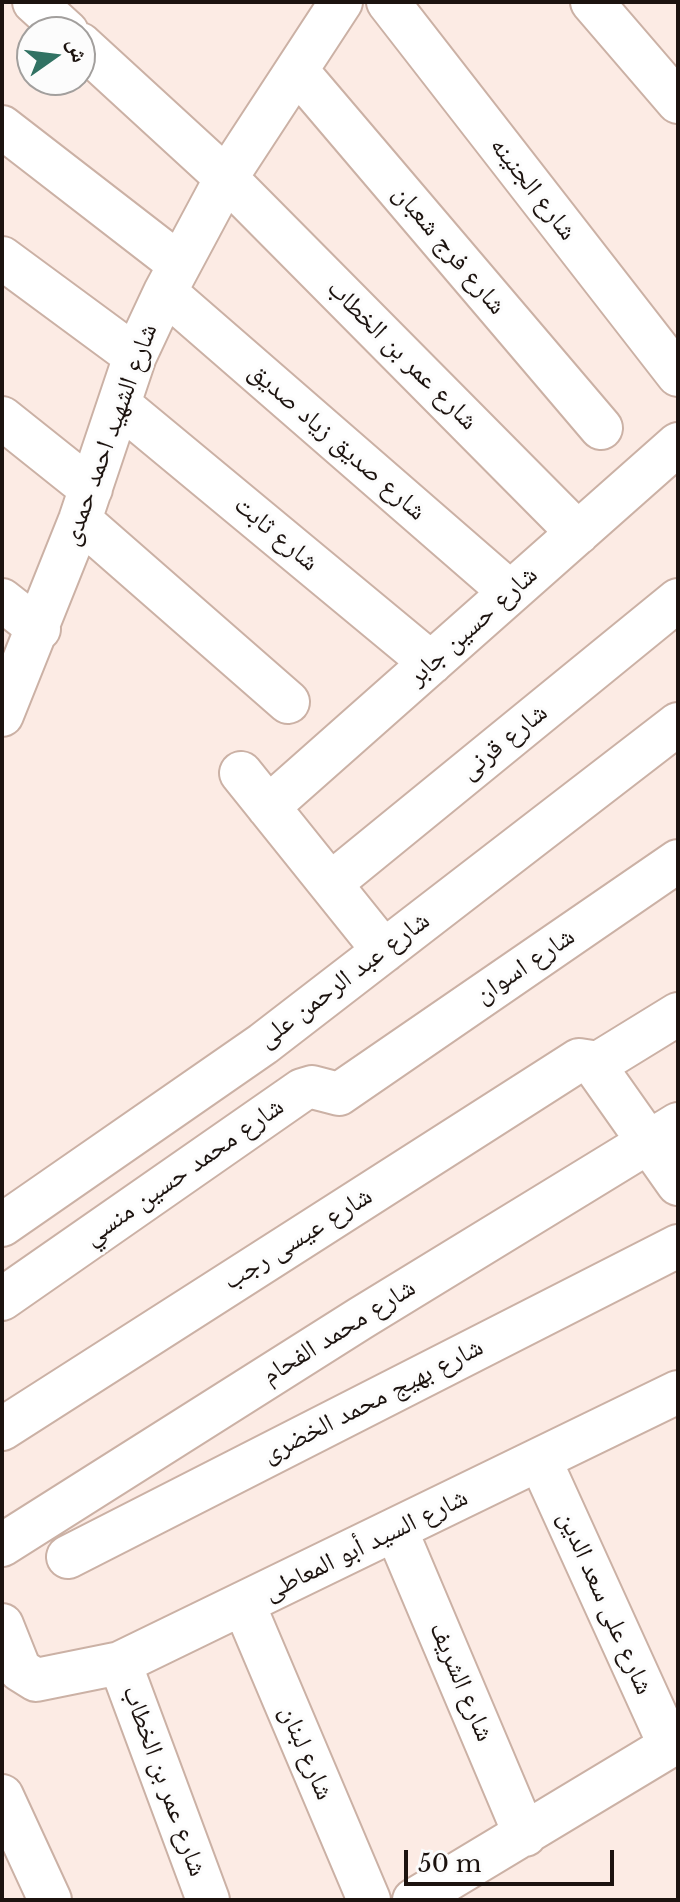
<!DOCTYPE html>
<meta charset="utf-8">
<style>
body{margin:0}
#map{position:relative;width:680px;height:1902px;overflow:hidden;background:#fcebe4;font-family:"Libre Baskerville","Noto Naskh Arabic",serif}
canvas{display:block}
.frame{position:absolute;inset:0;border:4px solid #1c130f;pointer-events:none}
.north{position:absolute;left:16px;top:16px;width:80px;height:80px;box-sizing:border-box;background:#fcfcfc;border:2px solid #a29f9d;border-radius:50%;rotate:76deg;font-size:22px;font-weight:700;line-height:32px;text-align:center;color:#1c130f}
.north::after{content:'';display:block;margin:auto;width:28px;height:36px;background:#317263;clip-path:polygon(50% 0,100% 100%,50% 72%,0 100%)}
.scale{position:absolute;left:404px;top:1850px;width:210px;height:36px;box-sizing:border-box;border:4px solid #1c130f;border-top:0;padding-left:10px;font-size:24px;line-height:28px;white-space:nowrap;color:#1c130f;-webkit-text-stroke:6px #fcfcfc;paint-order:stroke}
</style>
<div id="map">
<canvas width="680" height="1902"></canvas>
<div class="frame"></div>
<div class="north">ش</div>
<div class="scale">50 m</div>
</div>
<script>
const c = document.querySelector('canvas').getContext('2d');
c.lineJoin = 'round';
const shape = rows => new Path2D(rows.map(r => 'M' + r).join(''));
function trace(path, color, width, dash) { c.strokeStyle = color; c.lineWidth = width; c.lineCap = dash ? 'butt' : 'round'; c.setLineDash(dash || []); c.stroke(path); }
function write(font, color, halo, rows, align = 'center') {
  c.font = font + ' "Libre Baskerville","Noto Naskh Arabic",serif'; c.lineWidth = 6; c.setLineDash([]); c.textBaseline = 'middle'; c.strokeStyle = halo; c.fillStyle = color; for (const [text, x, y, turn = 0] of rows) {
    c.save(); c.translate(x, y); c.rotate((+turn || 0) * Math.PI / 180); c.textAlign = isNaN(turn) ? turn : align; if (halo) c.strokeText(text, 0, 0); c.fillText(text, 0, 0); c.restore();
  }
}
const minor = shape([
 [34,2,67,32],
 [388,2,678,375],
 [592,2,678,102],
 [80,44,226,178,578,533],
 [298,72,601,428],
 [2,127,179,264],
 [2,258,135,356],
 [165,292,510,592],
 [121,406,431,663],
 [2,418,91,489],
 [80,520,288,702],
 [2,600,39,629],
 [2,715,80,520,135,356,165,292,226,178,341,2],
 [241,773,384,951],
 [268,807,678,444],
 [330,884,678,600],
 [595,1065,678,1014],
 [2,1225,263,1044,678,724],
 [2,1299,302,1090,312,1087,339,1094,678,861],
 [2,1429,579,1060,592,1062,678,1184],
 [540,1460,670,1746],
 [396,1530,525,1835],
 [2,1545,361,1318,678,1124],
 [68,1557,678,1246],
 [244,1605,369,1900],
 [2,1625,20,1670,36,1680,120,1663,678,1392],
 [120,1663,208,1900],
 [2,1796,50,1900],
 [414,1900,678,1741]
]);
const streetNames = [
 ["شارع الجنينه",533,189,52],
 ["شارع فرج شعبان",449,250,50],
 ["شارع عمر بن الخطاب",402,355,45],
 ["شارع الشهيد احمد حمدى",110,435,-70],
 ["شارع صديق زياد صديق",337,442,41],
 ["شارع ثابت",276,534,40],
 ["شارع حسين جابر",473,626,-42],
 ["شارع قرنى",504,742,-39],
 ["شارع اسوان",525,966,-34],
 ["شارع عبد الرحمن على",344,980,-37],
 ["شارع محمد حسين منسي",184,1172,-35],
 ["شارع عيسى رجب",298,1239,-32],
 ["شارع محمد الفحام",339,1332,-32],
 ["شارع بهيج محمد الخضرى",373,1401,-27],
 ["شارع السيد أبو المعاطى",366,1545,-26],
 ["شارع على سعد الدين",605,1603,66],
 ["شارع الشريف",461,1682,67],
 ["شارع لبنان",306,1753,67],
 ["شارع عمر بن الخطاب",164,1781,70]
];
trace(minor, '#cbb1a5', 46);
trace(minor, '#fff', 42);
write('26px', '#1c130f', '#fcfcfc', streetNames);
</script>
